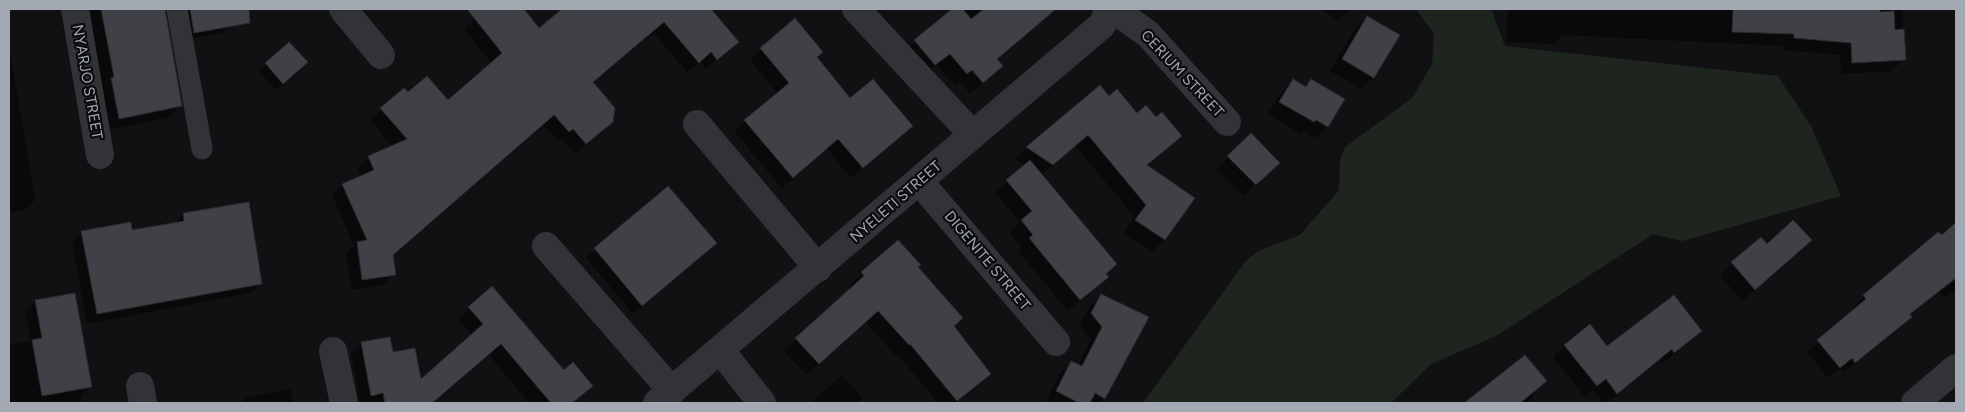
<!DOCTYPE html>
<style>
body{margin:0}
#map{position:relative;width:1965px;height:412px;overflow:hidden;background:#111113;font-family:Figtree,sans-serif}
canvas{display:block}
.frame{position:absolute;inset:0;border:10px solid #a3a9b3;pointer-events:none}
</style>
<div id="map">
<canvas width="1965" height="412"></canvas>
<div class="frame"></div>
</div>
<script>
const c = document.querySelector('canvas').getContext('2d');
c.lineJoin = 'round';
function fill(path, color) { c.fillStyle = color; c.fill(path, 'evenodd'); }
const shape = rows => new Path2D(rows.map(r => 'M' + r).join(''));
function trace(path, color, width, dash) { c.strokeStyle = color; c.lineWidth = width; c.lineCap = dash ? 'butt' : 'round'; c.setLineDash(dash || []); c.stroke(path); }
function write(font, color, halo, rows, align = 'center') {
  c.font = font + ' Figtree,sans-serif'; c.lineWidth = 4.5; c.setLineDash([]); c.textBaseline = 'middle'; c.strokeStyle = halo; c.fillStyle = color; for (const [text, x, y, turn = 0] of rows) {
    c.save(); c.translate(x, y); c.rotate((+turn || 0) * Math.PI / 180); c.textAlign = isNaN(turn) ? turn : align; if (halo) c.strokeText(text, 0, 0); c.fillText(text, 0, 0); c.restore();
  }
}
const green = shape([
 [1416,9,1491,9,1505,46,1778,76,1811,126,1841,196,1682,241,1653,234,1498,335,1431,364,1391,403,1143,403,1245,262,1258,251,1300,235,1339,190,1340,160,1345,147,1412,98,1432,64,1434,34]
]);
const shadow = shape([
 [87,9,163,9,180,106,168,118,107,130],
 [190,9,227,9,230,26,223,33,188,39,183,15],
 [487,9,522,9,539,30,564,9,709,9,737,42,706,69,700,62,687,72,654,33,651,37,650,35,592,83,603,129,581,148,575,154,561,138,558,141,543,125,392,256,394,274,384,285,352,290,346,253,354,246,332,195,343,185,361,177,358,168,369,157,393,147,370,120,404,89,408,94,448,102,492,64,464,29],
 [954,9,1033,9,1042,19,996,60,1001,66,970,94,960,81,955,85,937,65,923,76,903,53],
 [1322,9,1350,9,1338,21],
 [1508,9,1902,9,1904,59,1892,71,1841,74,1840,55,1782,50,1783,46,1562,35,1554,44,1506,42],
 [1367,17,1373,77,1361,89,1330,71,1355,29],
 [795,20,815,58,850,100,911,126,851,178,827,149,782,188,734,131,778,94,750,60],
 [289,43,300,69,276,90,259,71],
 [9,47,35,200,25,210,9,213],
 [1293,81,1305,88,1312,81,1343,100,1327,126,1315,138,1303,131,1301,134,1268,114,1281,93],
 [1109,98,1137,114,1156,118,1181,136,1147,166,1193,198,1164,240,1152,252,1124,233,1135,217,1075,146,1041,175,1107,277,1068,311,1018,251,1021,247,1010,232,1020,222,995,193,1025,166,1015,159,1027,147],
 [1251,135,1266,175,1243,196,1216,169],
 [668,188,706,252,633,314,586,258],
 [248,203,261,283,251,293,87,324,72,242,82,232,131,232,173,225,183,214],
 [1956,224,1956,289,1945,298,1939,292,1909,315,1910,317,1900,328,1844,372,1841,368,1828,378,1807,352,1855,309,1854,307,1864,296],
 [1761,238,1767,246,1810,240,1742,301,1720,275],
 [916,267,984,379,956,403,938,403,898,355,896,356,865,322,807,375,784,351,853,288,850,285,862,273],
 [1101,295,1104,398,1099,403,1045,403,1060,374,1072,362,1078,365,1091,339,1080,326,1089,307],
 [36,301,90,387,81,396,82,403,9,403,9,345,31,341,25,312],
 [470,307,564,371,591,386,573,403,529,403,488,354,432,403,360,403,351,354,362,343,392,354,420,381,472,336,458,319],
 [1700,331,1662,364,1659,360,1607,403,1603,403,1593,390,1585,397,1553,357,1565,345,1607,348],
 [842,375,863,398,857,403,811,403],
 [1545,381,1531,395,1533,397,1527,403,1467,403,1471,400],
 [290,389,293,403,240,403,246,398]
]);
const building = shape([
 [101,9,165,9,182,106,119,119,111,78,114,77,101,9],
 [190,9,249,9,250,23,194,33,190,9],
 [467,9,524,9,539,28,562,9,711,9,739,42,717,60,711,52,699,63,664,22,593,82,615,108,613,122,586,144,573,129,569,132,554,115,393,255,396,275,362,280,357,242,367,240,342,184,374,170,368,156,407,139,380,108,404,88,408,92,427,76,448,100,502,53,467,9],
 [952,9,963,9,971,19,984,9,1056,9,997,59,1003,66,983,83,972,70,967,74,950,54,935,65,914,40,952,9],
 [1733,9,1880,9,1880,12,1894,11,1895,30,1904,29,1906,60,1852,63,1851,43,1794,38,1794,34,1732,32,1733,9],
 [1367,16,1400,35,1374,78,1342,59,1367,16],
 [795,18,823,52,817,57,850,98,873,79,913,126,863,168,838,139,793,178,744,120,789,83,760,48,795,18],
 [289,42,308,62,283,84,265,63,289,42],
 [1293,79,1306,87,1311,79,1345,99,1328,127,1316,120,1314,122,1279,102,1293,79],
 [1100,85,1109,96,1117,89,1137,113,1146,105,1156,117,1162,112,1182,136,1147,165,1195,198,1165,240,1135,220,1146,205,1088,135,1053,165,1026,147,1100,85],
 [1251,133,1280,163,1256,185,1227,156,1251,133],
 [1030,160,1117,264,1106,274,1109,277,1080,300,1029,238,1033,235,1021,220,1032,211,1006,180,1030,160],
 [668,186,717,243,642,306,594,248,668,186],
 [249,202,262,284,97,314,81,231,131,222,132,230,184,221,183,213,249,202],
 [1793,220,1812,240,1755,290,1731,262,1761,237,1767,244,1793,220],
 [1956,222,1956,278,1910,314,1912,317,1855,363,1852,358,1840,368,1817,340,1866,299,1863,295,1938,232,1942,235,1956,222],
 [898,240,921,265,918,267,963,318,954,326,991,374,957,401,910,344,909,345,878,311,819,364,795,338,864,276,861,272,898,240],
 [492,286,564,370,573,362,593,386,572,403,551,403,501,344,432,403,385,403,383,393,371,396,361,342,390,337,393,352,415,348,421,379,483,324,468,307,492,286],
 [75,293,92,387,42,396,32,340,42,338,35,300,75,293],
 [1101,294,1149,317,1105,399,1095,393,1090,403,1079,403,1056,391,1071,361,1082,366,1102,327,1091,313,1101,294],
 [1674,295,1702,331,1674,353,1672,349,1617,394,1606,379,1597,386,1564,345,1590,324,1607,346,1674,295],
 [1525,355,1547,381,1520,403,1464,403,1525,355]
]);
const service = shape([
 [177,9,202,149]
]);
const minor = shape([
 [75,9,100,155],
 [343,9,381,55],
 [856,9,973,135],
 [1113,9,1148,34,1227,122],
 [697,124,818,268],
 [919,181,1056,342],
 [546,246,672,391],
 [333,351,344,403],
 [721,351,762,403],
 [140,386,143,403],
 [657,403,1102,25,1109,9],
 [1915,403,1956,368]
]);
const streetNames = [
 ["CERIUM STREET",1182,74,47],
 ["NYARJO STREET",87,82,80],
 ["NYELETI STREET",896,202,-41],
 ["DIGENITE STREET",987,261,50]
];
fill(green, '#1e251e');
fill(shadow, '#0007');
fill(building, '#404146');
trace(building, '#2b2b2e', 1);
trace(service, '#323337', 21);
trace(minor, '#323337', 28);
write('15px', '#a3a9b3', '#0c0c0d', streetNames);
</script>
